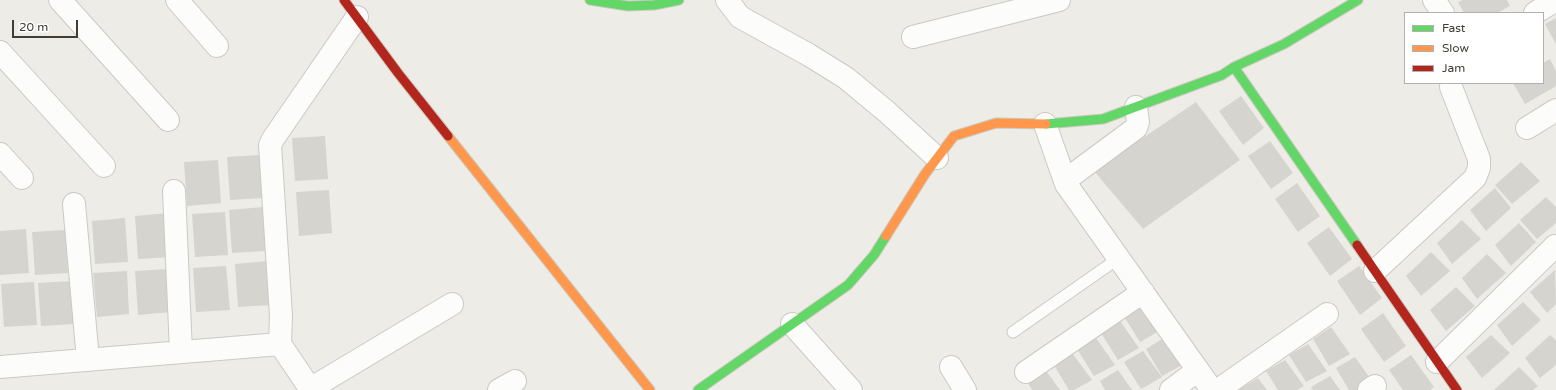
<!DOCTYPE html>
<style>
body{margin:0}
#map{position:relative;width:1556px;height:390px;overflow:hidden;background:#edece7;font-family:"Varela Round",sans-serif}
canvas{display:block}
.legend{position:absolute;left:1404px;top:12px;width:140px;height:72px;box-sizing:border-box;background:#fff;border:1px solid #b3b1ae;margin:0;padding:5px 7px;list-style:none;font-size:12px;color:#413d34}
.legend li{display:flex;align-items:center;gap:8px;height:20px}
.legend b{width:20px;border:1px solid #b3b1ae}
.scale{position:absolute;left:12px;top:20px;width:66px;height:18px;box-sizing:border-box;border:2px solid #413d34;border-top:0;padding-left:5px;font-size:12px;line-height:14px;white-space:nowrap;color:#413d34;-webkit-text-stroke:3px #fff;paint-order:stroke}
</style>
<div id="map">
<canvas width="1556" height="390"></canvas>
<ul class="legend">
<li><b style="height:5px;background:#63d668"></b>Fast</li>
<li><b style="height:5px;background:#ff974d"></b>Slow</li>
<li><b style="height:5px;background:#b3261e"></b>Jam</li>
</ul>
<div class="scale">20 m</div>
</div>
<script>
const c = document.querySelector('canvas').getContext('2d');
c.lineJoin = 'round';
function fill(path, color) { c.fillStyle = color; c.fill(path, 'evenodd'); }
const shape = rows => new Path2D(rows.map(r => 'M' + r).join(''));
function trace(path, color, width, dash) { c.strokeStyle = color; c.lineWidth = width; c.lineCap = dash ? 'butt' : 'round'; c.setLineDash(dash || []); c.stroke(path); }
const building = shape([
 [1463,0,1507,0,1510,6,1497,13,1464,13,1458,2],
 [1556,18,1556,44,1545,24],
 [1550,59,1556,71,1556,86,1525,104,1513,83,1543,83,1543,63],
 [1241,96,1264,128,1243,145,1219,111],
 [1196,102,1240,160,1143,229,1094,171],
 [325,136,328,179,295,181,292,138],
 [1270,141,1293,173,1271,189,1248,156],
 [260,155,263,198,230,200,227,157],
 [218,160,221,203,187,206,184,162],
 [1521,162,1540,181,1512,204,1495,185],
 [1297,183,1320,216,1298,232,1275,199],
 [1495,188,1511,208,1486,231,1470,210],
 [329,190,332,233,299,236,296,192],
 [1546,197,1556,207,1556,223,1537,239,1520,220],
 [263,207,265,251,232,253,229,210],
 [225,212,228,255,195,257,192,214],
 [168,213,171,257,138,259,135,216],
 [125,218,128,262,95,264,92,221],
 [1462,220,1481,239,1452,264,1437,243],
 [1519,223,1536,242,1511,266,1495,245],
 [1329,227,1352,259,1330,276,1307,243],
 [26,229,29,273,0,275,0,231],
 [65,230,68,273,35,275,32,232],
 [1431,252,1450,271,1421,296,1406,276],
 [1487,254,1506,273,1477,299,1462,278],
 [268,261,271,305,238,307,235,264],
 [226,266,230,310,196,312,193,268],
 [1359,266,1382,298,1360,315,1337,281],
 [168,269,171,312,138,315,135,271],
 [1555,270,1556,304,1547,313,1530,292],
 [127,271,129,314,97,317,93,273],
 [72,281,75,324,41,326,38,283],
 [34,282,37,325,4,327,1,284],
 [1456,287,1475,306,1446,331,1430,310],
 [1523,302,1541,320,1512,346,1497,325],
 [1142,304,1161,330,1140,342,1123,315],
 [1383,313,1406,346,1384,362,1361,329],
 [1120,321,1139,348,1118,360,1101,333],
 [1331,327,1350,354,1329,366,1313,339],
 [1491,335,1510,353,1482,378,1466,357],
 [1550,335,1556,340,1556,365,1540,378,1525,358],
 [1165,337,1184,364,1162,376,1146,349],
 [1096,338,1115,365,1094,376,1077,349],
 [1308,344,1327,371,1306,382,1289,355],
 [1143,351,1162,377,1141,389,1124,362],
 [1073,354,1092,380,1074,390,1069,390,1054,365],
 [1411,355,1434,387,1430,390,1403,390,1389,370],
 [1355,357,1374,384,1362,390,1349,390,1336,368],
 [1285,360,1304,386,1297,390,1278,390,1266,371],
 [1519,367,1538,386,1533,390,1494,390],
 [1118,370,1132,390,1105,390,1100,381],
 [1047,372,1060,390,1032,390,1028,383],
 [1330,376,1340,390,1313,390,1311,387],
 [1258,378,1267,390,1238,390]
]);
const lane = shape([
 [1013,332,1119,258]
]);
const street = shape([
 [60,0,168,120],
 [177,0,217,46],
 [727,0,740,17,809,55,846,78,887,112,937,158],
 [1434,0,1443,13],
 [1535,13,1556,0],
 [913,37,1059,0],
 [0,52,104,166],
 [1136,107,1138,122,1136,128,1067,179,1066,184,1212,390],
 [1045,124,1066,184],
 [1527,128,1556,110],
 [0,154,22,178],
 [174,191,181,352],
 [74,204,88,360],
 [1375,271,1475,178,1479,168,1479,159,1451,87],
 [792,324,851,390],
 [280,344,281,316,270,145,273,139,357,17],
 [1437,362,1555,246],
 [0,367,280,344,311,390],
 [951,367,965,390],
 [1026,372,1143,292],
 [310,389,452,304],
 [499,390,515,381],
 [1171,390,1198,370],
 [1218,390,1327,314],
 [1369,390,1375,386]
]);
const fast = shape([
 [590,0,628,6,654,5,679,0],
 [1234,67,1357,245],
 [1046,124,1103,119,1222,75,1234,67,1284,44,1358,0],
 [698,390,848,285,874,255,886,236]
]);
const slow = shape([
 [448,136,650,390],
 [886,236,925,174,954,136,996,123,1046,124]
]);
const jam = shape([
 [344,0,398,73,448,136],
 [1357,245,1457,390]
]);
fill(building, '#d6d4cf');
trace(lane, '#cbc9c5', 13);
trace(street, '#cbc9c5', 24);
trace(fast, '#ccc9be', 11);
trace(slow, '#ccc9be', 11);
trace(jam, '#ccc9be', 11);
trace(lane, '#fcfcfb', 11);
trace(street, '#fcfcfb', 22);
trace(fast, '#63d668', 9);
trace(slow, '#ff974d', 9);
trace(jam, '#b3261e', 9);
</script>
